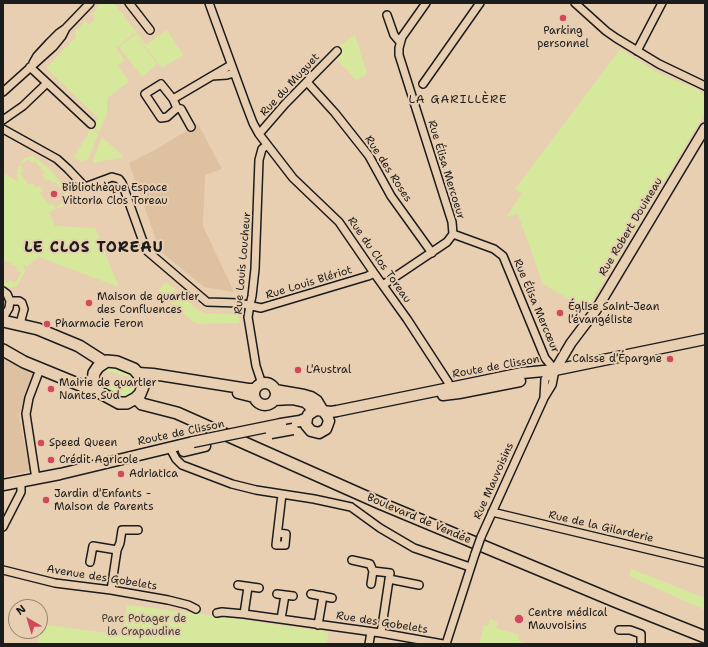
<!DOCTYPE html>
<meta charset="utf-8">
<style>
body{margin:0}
#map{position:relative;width:708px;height:647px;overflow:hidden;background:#e9cfb1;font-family:"Shantell Sans",sans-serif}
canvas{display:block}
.frame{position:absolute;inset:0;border:4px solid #1c1c1c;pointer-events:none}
.north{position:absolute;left:8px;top:599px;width:40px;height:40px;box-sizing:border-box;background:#e9cfb1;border:1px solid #978775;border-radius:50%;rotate:322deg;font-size:11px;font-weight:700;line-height:16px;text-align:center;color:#1c1c1c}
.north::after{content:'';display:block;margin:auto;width:14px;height:18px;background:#d1495b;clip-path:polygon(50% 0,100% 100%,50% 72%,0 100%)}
</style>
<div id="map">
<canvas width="708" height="647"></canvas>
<div class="frame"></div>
<div class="north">N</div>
</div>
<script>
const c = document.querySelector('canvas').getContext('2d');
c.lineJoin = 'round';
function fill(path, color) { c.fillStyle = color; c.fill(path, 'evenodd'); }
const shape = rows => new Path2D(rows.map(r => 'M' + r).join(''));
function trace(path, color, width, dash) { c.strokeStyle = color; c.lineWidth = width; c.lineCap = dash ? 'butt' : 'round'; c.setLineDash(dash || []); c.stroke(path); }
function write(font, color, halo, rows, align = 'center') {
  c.font = font + ' "Shantell Sans",sans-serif'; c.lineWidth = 4; c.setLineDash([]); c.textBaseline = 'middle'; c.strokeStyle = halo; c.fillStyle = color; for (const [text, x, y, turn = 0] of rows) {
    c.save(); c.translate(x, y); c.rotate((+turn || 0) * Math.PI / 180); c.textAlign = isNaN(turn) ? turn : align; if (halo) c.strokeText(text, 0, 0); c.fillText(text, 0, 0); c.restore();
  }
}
const built = shape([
 [198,124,222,169,205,175,203,226,234,292,204,287,160,251,129,163,153,151],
 [3,353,36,370,19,415,30,471,3,477]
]);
const green = shape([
 [101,3,114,3,146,45,167,30,183,55,162,68,134,33,116,48,125,60,118,66,129,82,107,98,107,113,99,132,92,125,98,118,46,68,76,37,75,32,85,21,89,25,95,19,92,14],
 [135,35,157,64,142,77,119,47],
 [355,35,367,74,356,80,336,59,341,54,339,46],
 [620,49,660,74,699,90,705,96,705,113,588,307,580,301,577,304,543,284,518,214,506,217,522,194,515,189],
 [92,128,98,134,89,158,82,162,74,157,89,132],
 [102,137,123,156,123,157,93,163,93,159],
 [33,156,51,170,75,201,49,212,55,226,95,228,119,287,39,257,27,266,23,264,25,272,17,286,10,288,3,284,3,280,8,283,10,280,15,283,21,273,16,270,17,267,4,260,3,261,3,173,17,181,18,167,24,158],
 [29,159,32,163,35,161,45,173,42,176,46,181,49,179,52,183,55,182,64,193,62,196,65,201,56,208,52,203,49,205,40,193,43,190,39,186,36,188,33,183,29,185,20,173,23,170,19,165],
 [166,282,199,311,205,313,236,314,240,318,239,323,199,324,193,322,158,291],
 [111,365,128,371,137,379,102,370],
 [98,380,115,384,136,388,135,392,129,398,120,398,100,389],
 [631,569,705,598,705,610,629,576],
 [127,605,193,613,329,632,326,644,38,644,41,624,122,635],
 [490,619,498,622,496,628,519,635,518,640,527,644,479,644,484,625,488,626]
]);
const minor = shape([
 [129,3,150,30],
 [209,3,245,102,253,123,259,134,293,178,339,222,374,273,407,319,448,382,450,387],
 [426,3,402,37,399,48,399,55,452,222,453,234],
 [575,3,606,31,616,38,659,64,705,86],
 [387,15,394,35,400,42],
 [637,51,662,3],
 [33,63,37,56,49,43,59,33,66,28,90,3],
 [231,65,212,76,227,75,234,73],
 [30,67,91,124],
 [307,82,335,113,369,156,391,196,432,253],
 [161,84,173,99,177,108,167,117,161,118,145,94,161,84],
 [423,84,480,3],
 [3,92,53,47,62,36,66,28],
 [173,99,212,76],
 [177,108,181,109,191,127],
 [3,120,23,106,47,83],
 [3,129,57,159,68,169,85,187,112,177,119,179,122,183,146,250,207,302,239,303,261,308,368,276,374,273],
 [259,134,285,104,337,51],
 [453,234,494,249,503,256,545,358,555,370],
 [383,285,447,242,453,234],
 [3,291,7,294,10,301],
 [3,318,9,308,10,301,19,301,22,303,24,309,21,320,22,326],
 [262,384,256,366,248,317,250,305,252,296,255,269,259,160,262,149,267,145],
 [544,397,545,379,555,370],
 [170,448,176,459,182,465,232,484,256,490,314,499,351,507,380,528,414,548,470,567],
 [36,479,26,414,29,398,40,369],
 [492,512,705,563],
 [3,527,21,492,21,482],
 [278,533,286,534,285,545,276,545,282,494],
 [481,537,544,398,552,385,555,370],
 [352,560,370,564,373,571,371,584],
 [90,562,93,546,117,550],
 [3,570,55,583,111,590,168,600,188,605,196,609],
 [373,571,390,573,381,633],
 [389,579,419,585],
 [238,585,259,588],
 [111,590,117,550,120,543,122,530,138,530],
 [277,594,293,596],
 [311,594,332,598],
 [217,613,222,612,244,614,381,633,443,644],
 [244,614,248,587],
 [281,619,285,595],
 [318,625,323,596],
 [619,630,630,630,641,634,641,644],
 [369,644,371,632],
 [446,644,475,554]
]);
const tertiary = shape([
 [555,370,571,343,596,310,705,128]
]);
const secondary = shape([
 [138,373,153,374,248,389,255,389],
 '254 394a11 11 0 1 1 22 0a11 11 0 1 1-22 0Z',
 [275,390,304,395,311,397,317,401,323,411,327,416,329,421,326,429,319,433,311,431,306,425,307,418,308,415,314,411,318,410,323,411,331,412,337,411,479,382,522,373,555,370,705,339],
 [238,393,254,397],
 [443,395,459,393,520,381],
 [274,400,292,399,305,402,310,406,311,412],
 [281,424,300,421,307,418],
 [184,451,205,446],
 [3,485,60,474,193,442]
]);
const primary = shape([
 [3,321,38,329,79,346,104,362],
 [3,350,24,362,85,387,97,391],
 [107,361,117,362,134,369,140,376,144,384,140,394,136,398,127,403,119,403,97,391,93,382,94,373,98,367,107,361],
 [136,398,142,404,177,413,382,504,617,602,705,637]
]);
const minorBridge = shape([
 [475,554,481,537]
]);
const secondaryBridge = shape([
 [271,433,293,429],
 [193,442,281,424]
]);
const markers = [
 [563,18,4,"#d1495b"],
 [54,194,4,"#d1495b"],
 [89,303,4,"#d1495b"],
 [560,313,4,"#d1495b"],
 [47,324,4,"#d1495b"],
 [670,359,4,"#d1495b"],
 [298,370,4,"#d1495b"],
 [51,389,4,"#d1495b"],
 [41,443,4,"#d1495b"],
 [51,460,4,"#d1495b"],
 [121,474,4,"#d1495b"],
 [46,500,4,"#d1495b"],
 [519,619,5,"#d1495b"]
];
const poiNames = [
 ["Parking",563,31,"center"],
 ["personnel",563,44,"center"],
 ["Bibliothèque Espace",62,188],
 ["Vittoria Clos Toreau",62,201],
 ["Maison de quartier",97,297],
 ["des Confluences",97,310],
 ["Église Saint-Jean",568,307],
 ["l'évangéliste",568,320],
 ["Pharmacie Feron",55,324],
 ["Caisse d'Épargne",662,359,"right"],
 ["L'Austral",306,370],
 ["Mairie de quartier",59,383],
 ["Nantes Sud",59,396],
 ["Speed Queen",49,443],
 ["Crédit Agricole",59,460],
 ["Adriatica",129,474],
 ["Jardin d'Enfants -",54,494],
 ["Maison de Parents",54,507],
 ["Centre médical",528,613],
 ["Mauvoisins",528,626]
];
const streetNames = [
 ["Rue du Muguet",290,85,-47],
 ["Rue des Roses",388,169,57],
 ["Rue Élisa Mercoeur",446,170,73],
 ["Rue Robert Douineau",631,227,-59],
 ["Rue du Clos Toreau",379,260,55],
 ["Rue Louis Loucheur",243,263,-85],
 ["Rue Louis Blériot",309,283,-17],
 ["Rue Élisa Mercœur",536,306,67],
 ["Route de Clisson",496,367,-10],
 ["Route de Clisson",181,433,-12],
 ["Rue Mauvoisins",494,481,-66],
 ["Boulevard de Vendée",419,519,23],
 ["Rue de la Gilarderie",601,527,13],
 ["Avenue des Gobelets",102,578,9],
 ["Rue des Gobelets",382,623,9]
];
const parkNames = [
 ["Parc Potager de",144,619],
 ["la Crapaudine",144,632]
];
const neighbourhoodNames = [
 ["LA GARILLÈRE",458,100]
];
const districtNames = [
 ["LE CLOS TOREAU",94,248]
];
fill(built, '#ddc1a1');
fill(green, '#d5e89c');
trace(minor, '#1c1c1c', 10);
trace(tertiary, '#1c1c1c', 12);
trace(secondary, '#1c1c1c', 13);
trace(primary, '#1c1c1c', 14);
trace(minor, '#e9cfb1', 7);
trace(tertiary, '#e9cfb1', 9);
trace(secondary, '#e9cfb1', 10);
trace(primary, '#e9cfb1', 11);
trace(minorBridge, '#1c1c1c', 10, []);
trace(secondaryBridge, '#1c1c1c', 13, []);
trace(minorBridge, '#e9cfb1', 7);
trace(secondaryBridge, '#e9cfb1', 10);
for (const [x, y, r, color] of markers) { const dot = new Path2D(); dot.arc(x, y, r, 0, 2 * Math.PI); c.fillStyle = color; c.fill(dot); trace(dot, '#e9cfb1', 1.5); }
write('11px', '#1c1c1c', '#e9cfb1', poiNames, 'left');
write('11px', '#1c1c1c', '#e9cfb1', streetNames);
write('11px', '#414536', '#e9cfb1', parkNames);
c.letterSpacing = '1px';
write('12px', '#1c1c1c', '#e9cfb1', neighbourhoodNames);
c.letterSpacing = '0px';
c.letterSpacing = '1px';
write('bold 15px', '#1c1c1c', '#e9cfb1', districtNames);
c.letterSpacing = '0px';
</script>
